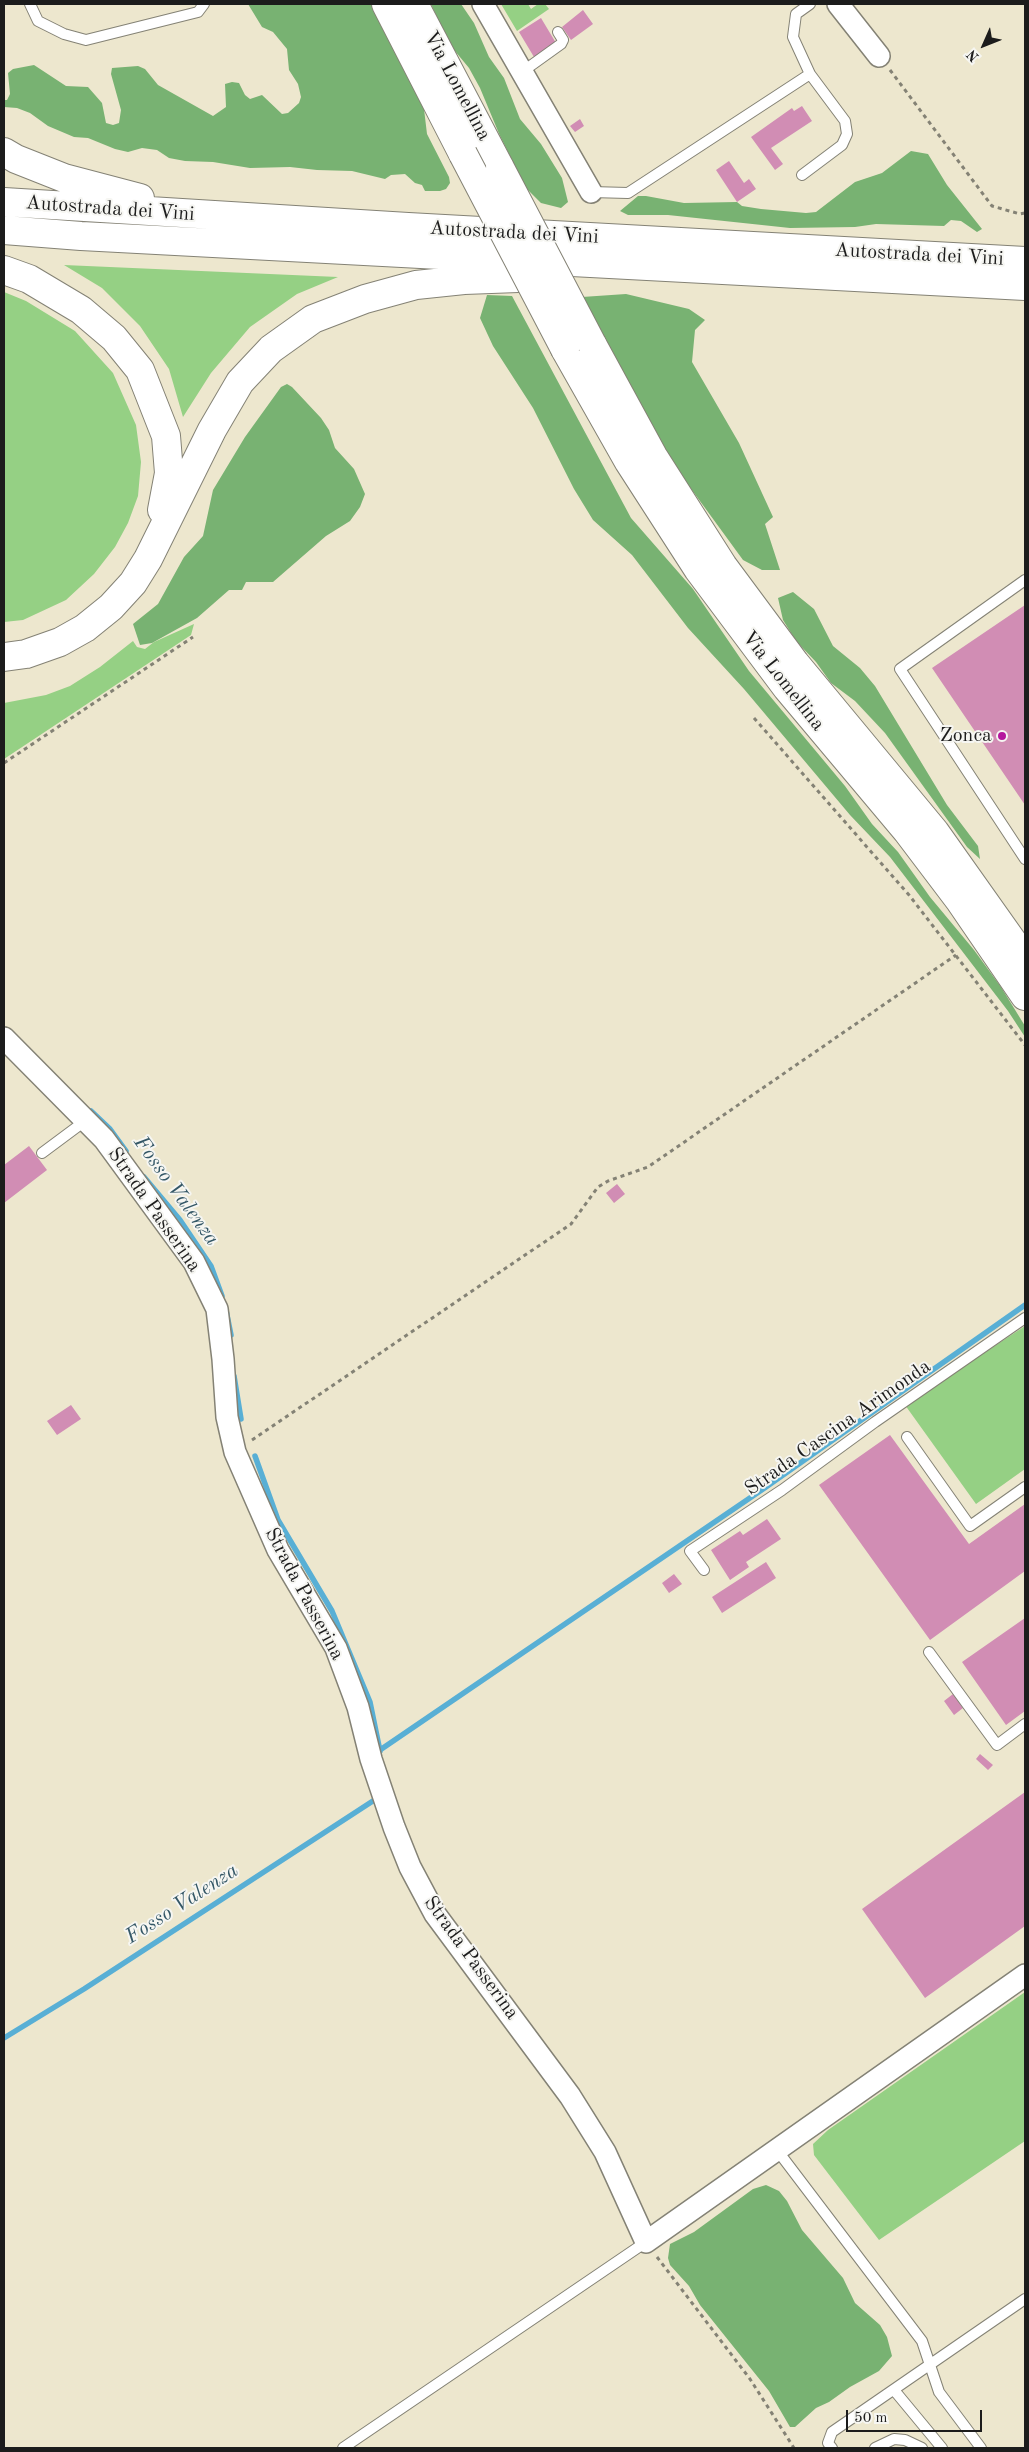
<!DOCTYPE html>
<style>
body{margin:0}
#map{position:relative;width:1029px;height:2452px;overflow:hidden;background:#ede7ce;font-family:"Old Standard TT",serif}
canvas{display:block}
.frame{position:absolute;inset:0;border:5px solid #1c1c1c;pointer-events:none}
.north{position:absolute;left:959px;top:20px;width:50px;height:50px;-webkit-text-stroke:4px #f6f6f2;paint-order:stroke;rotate:226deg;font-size:14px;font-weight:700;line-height:20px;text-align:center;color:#1c1c1c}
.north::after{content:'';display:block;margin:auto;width:18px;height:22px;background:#1c1c1c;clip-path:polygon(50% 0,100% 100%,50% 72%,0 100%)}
.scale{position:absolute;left:846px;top:2410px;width:136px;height:22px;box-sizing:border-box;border:2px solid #1c1c1c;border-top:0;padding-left:6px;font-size:15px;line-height:18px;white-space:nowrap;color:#1c1c1c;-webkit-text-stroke:4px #f6f6f2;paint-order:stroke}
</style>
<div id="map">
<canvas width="1029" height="2452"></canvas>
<div class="frame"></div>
<div class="north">N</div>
<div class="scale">50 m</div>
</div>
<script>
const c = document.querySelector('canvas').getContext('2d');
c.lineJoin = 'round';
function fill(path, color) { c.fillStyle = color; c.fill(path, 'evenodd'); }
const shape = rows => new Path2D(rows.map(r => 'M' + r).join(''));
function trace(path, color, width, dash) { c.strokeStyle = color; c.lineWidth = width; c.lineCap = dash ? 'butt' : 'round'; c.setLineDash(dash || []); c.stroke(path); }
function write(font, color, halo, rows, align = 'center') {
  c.font = font + ' "Old Standard TT",serif'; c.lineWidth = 4; c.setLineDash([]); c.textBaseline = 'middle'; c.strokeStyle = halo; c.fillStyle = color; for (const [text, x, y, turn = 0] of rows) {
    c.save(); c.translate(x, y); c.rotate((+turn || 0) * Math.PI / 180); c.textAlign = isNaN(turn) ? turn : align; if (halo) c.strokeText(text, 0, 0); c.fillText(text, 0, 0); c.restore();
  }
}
const green = shape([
 [501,4,528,4,531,9,538,4,545,4,549,9,517,31],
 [64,265,338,277,297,294,250,327,211,373,183,417,169,369,140,326,102,288],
 [4,292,26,301,75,331,113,373,136,425,141,462,138,496,128,523,115,547,94,574,66,600,23,620,4,622],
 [194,624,191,635,4,759,4,703,46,695,70,686,100,667,133,641,137,647,145,649,154,642],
 [1025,1326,1025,1469,976,1504,905,1405],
 [1025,1992,1025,2141,879,2240,814,2155,813,2144,828,2130]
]);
const forest = shape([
 [248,4,371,4,424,109,427,134,449,177,450,183,446,189,440,191,425,191,422,185,415,183,405,174,391,175,385,179,352,171,317,170,290,167,250,168,213,162,185,161,169,158,157,150,142,148,128,152,115,149,88,138,74,137,48,126,30,113,17,108,4,107,4,100,7,100,10,94,8,73,13,69,34,65,66,86,88,87,102,103,106,123,113,125,119,123,121,110,111,74,112,68,138,66,145,69,158,85,213,116,226,107,225,84,232,82,239,83,245,95,250,99,262,95,282,114,288,113,299,103,301,97,298,84,289,70,287,49,273,32,262,27],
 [431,4,461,4,474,23,489,57,504,78,520,119,541,144,562,178,568,202,561,208,541,203,526,188,500,136,480,88,469,68,450,45],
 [911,151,928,154,947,185,982,229,977,232,961,221,951,220,944,226,876,224,855,227,790,228,668,215,628,215,620,211,638,196,646,196,684,203,737,202,742,206,761,209,806,213,816,212,855,182,882,173],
 [626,294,689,309,705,320,695,330,692,362,739,443,773,517,765,524,780,570,762,570,743,560,662,449,582,297],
 [487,295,512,296,631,518,693,589,749,671,845,786,872,824,898,852,930,897,974,950,1001,987,1025,1026,1025,1037,1008,1011,890,857,850,815,744,689,688,628,632,555,593,520,574,489,533,408,493,346,480,318],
 [287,384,292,387,321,418,329,430,335,448,354,469,365,494,360,507,350,521,326,536,273,582,246,582,242,590,229,590,197,618,152,643,140,645,133,624,158,604,184,557,203,536,213,490,245,437,281,387],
 [793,592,814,609,833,646,860,668,875,686,947,805,978,846,980,859,967,847,885,733,855,701,831,683,816,662,796,641,783,620,778,598],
 [766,2185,779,2191,787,2201,802,2230,843,2278,855,2303,880,2325,887,2337,892,2356,879,2371,850,2387,829,2402,816,2408,795,2427,790,2427,769,2391,700,2305,689,2286,670,2265,668,2258,670,2244,694,2232,753,2189]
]);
const stream = shape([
 [91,1111,110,1129,126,1151],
 [144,1177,180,1220,211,1266,222,1296],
 [226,1310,231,1335],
 [234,1376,241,1419],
 [255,1456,278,1520,332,1611,370,1702,380,1751],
 [380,1750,766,1487,1025,1305],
 [4,2038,84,1989,379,1797]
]);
const building = shape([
 [583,10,593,24,571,40,562,27],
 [541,18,556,43,534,57,519,32],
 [802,106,812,121,771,148,783,164,775,170,751,137,792,108,794,111],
 [580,119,584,126,575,132,570,126],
 [729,161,744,183,749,179,756,189,737,202,716,170],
 [1025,605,1025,805,932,668],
 [29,1146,47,1170,4,1203,4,1165],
 [617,1184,625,1194,614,1203,606,1193],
 [71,1405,81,1419,57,1435,47,1421],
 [890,1435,969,1544,1025,1504,1025,1571,930,1640,819,1485],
 [767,1519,781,1539,746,1562,749,1567,730,1580,711,1550,740,1531,743,1535],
 [766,1562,776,1578,722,1613,712,1597],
 [674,1574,682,1584,669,1593,662,1583],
 [1025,1618,1025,1711,1006,1725,962,1662],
 [953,1694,963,1708,954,1715,944,1701],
 [980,1754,993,1765,988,1770,976,1759],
 [1025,1792,1025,1926,925,1998,862,1909]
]);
const path = shape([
 [890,70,992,206,1020,214,1025,213],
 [754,718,909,895,1025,1045],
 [4,763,193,637],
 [252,1440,571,1224,598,1187,608,1181,648,1167,956,955],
 [657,2257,750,2379,794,2448]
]);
const lane = shape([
 [30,4,38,21,64,34,86,40,198,12,204,4],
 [522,72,561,44,563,40,558,32],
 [802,175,842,145,847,134,845,121,810,74],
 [591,192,628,193,810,74,793,37,796,14,810,4],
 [1025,580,900,669,1025,859],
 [42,1153,85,1121],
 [907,1437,970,1526,1025,1487],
 [704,1570,690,1551,782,1490,875,1422,1025,1318],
 [929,1652,997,1745,1025,1724],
 [777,2150,922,2341,939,2392,981,2448],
 [894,2390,942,2448],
 [343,2448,646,2242],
 [832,2448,828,2443,832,2432,1025,2299],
 [875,2448,894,2439,905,2440,922,2448]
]);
const street = shape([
 [483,4,591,192],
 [838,4,879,56],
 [4,1038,104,1139,194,1262,217,1309,223,1359,227,1417,235,1452,278,1550,336,1648,358,1707,371,1759,394,1827,410,1867,435,1914,570,2096,605,2152,646,2242,1025,1975]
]);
const primary = shape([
 [386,4,463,154],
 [414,4,500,168],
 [592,344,653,456,723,566,795,663,935,832,1025,959],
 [565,349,629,462,698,569,787,688,907,831,960,901,1025,996]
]);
const highway = shape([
 [4,152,16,159,64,178,140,198],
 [4,202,408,227,1025,261],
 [4,230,81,236,1025,286],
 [4,270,29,279,81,310,114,338,140,370,166,436,169,473,162,510],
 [4,657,26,654,60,642,85,628,111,607,133,583,148,559,212,430,240,382,271,349,313,319,365,299,416,285,464,280,545,277]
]);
const primaryBridge = shape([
 [463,154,565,349],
 [500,168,592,344]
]);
const markers = [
 [1002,736,5,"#b5179e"]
];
const streetNames = [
 ["Via Lomellina",457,86,62],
 ["Autostrada dei Vini",110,209,4],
 ["Autostrada dei Vini",514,233,3],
 ["Autostrada dei Vini",919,255,3],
 ["Via Lomellina",783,681,52],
 ["Strada Passerina",154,1210,55],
 ["Strada Cascina Arimonda",838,1428,-35],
 ["Strada Passerina",304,1594,62],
 ["Strada Passerina",471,1958,54]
];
const poiNames = [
 ["Zonca",992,736]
];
const waterNames = [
 ["Fosso Valenza",176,1191,54],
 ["Fosso Valenza",182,1904,-33]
];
fill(green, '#95d084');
fill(forest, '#78b272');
trace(stream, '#58afd5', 5.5);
fill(building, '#d18db4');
trace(lane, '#848275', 12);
trace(street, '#848275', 24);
trace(primary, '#848275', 30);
trace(highway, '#848275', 30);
trace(path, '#848275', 3, [4, 4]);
trace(lane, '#fff', 10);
trace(street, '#fff', 21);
trace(primary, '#fff', 28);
trace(highway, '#fff', 28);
trace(primaryBridge, '#848275', 30, []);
trace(primaryBridge, '#fff', 28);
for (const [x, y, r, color] of markers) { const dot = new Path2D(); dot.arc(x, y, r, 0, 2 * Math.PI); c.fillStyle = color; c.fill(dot); trace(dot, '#f6f6f2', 2); }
write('20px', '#1c1c1c', '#f6f6f2', streetNames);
write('20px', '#1c1c1c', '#f6f6f2', poiNames, 'right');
write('italic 21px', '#345766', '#f6f6f2', waterNames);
</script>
